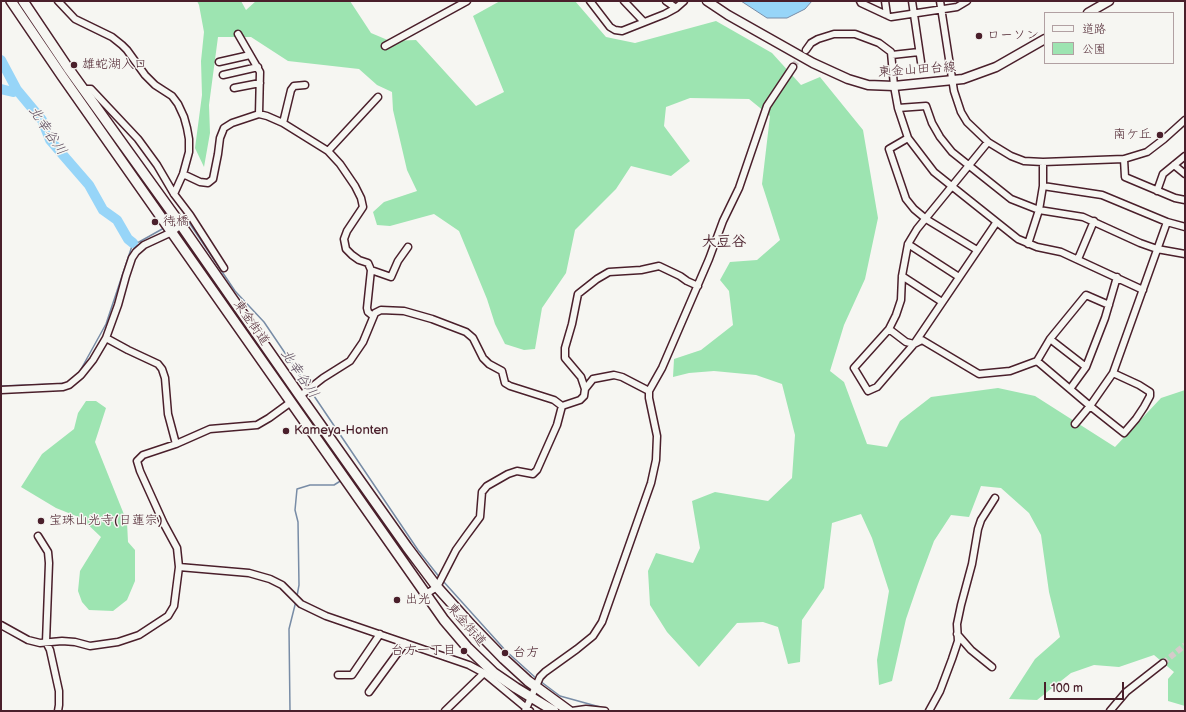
<!DOCTYPE html>
<meta charset="utf-8">
<style>
body{margin:0}
#map{position:relative;width:1186px;height:712px;overflow:hidden;background:#f6f6f2;font-family:"Balsamiq Sans","Klee One",sans-serif}
canvas{display:block}
.frame{position:absolute;inset:0;border:2px solid #4a1f2b;pointer-events:none}
.legend{position:absolute;left:1044px;top:12px;width:130px;height:52px;box-sizing:border-box;background:#f6f6f2;border:1px solid #b1a0a2;margin:0;padding:5px 7px;list-style:none;font-size:12px;color:#4a1f2b}
.legend li{display:flex;align-items:center;gap:8px;height:20px}
.legend b{width:20px;border:1px solid #b1a0a2}
.scale{position:absolute;left:1044px;top:682px;width:80px;height:18px;box-sizing:border-box;border:2px solid #4a1f2b;border-top:0;padding-left:5px;font-size:12px;line-height:14px;white-space:nowrap;color:#4a1f2b;-webkit-text-stroke:3px #f6f6f2;paint-order:stroke}
</style>
<div id="map">
<canvas width="1186" height="712"></canvas>
<div class="frame"></div>
<ul class="legend">
<li><b style="height:5px;background:#f6f6f2"></b>道路</li>
<li><b style="height:11px;background:#9de4b1"></b>公園</li>
</ul>
<div class="scale">100 m</div>
</div>
<script>
const c = document.querySelector('canvas').getContext('2d');
c.lineJoin = 'round';
function fill(path, color) { c.fillStyle = color; c.fill(path, 'evenodd'); }
const shape = rows => new Path2D(rows.map(r => 'M' + r).join(''));
function trace(path, color, width, dash) { c.strokeStyle = color; c.lineWidth = width; c.lineCap = dash ? 'butt' : 'round'; c.setLineDash(dash || []); c.stroke(path); }
function write(font, color, halo, rows, align = 'center') {
  c.font = font + ' "Balsamiq Sans","Klee One",sans-serif'; c.lineWidth = 3; c.setLineDash([]); c.textBaseline = 'middle'; c.strokeStyle = halo; c.fillStyle = color; for (const [text, x, y, turn = 0] of rows) {
    c.save(); c.translate(x, y); c.rotate((+turn || 0) * Math.PI / 180); c.textAlign = isNaN(turn) ? turn : align; if (halo) c.strokeText(text, 0, 0); c.fillText(text, 0, 0); c.restore();
  }
}
const green = shape([
 [197,1,241,1,246,10,256,1,350,1,371,33,390,41,416,40,476,106,504,92,473,16,500,1,575,1,606,37,635,43,716,21,772,53,801,85,820,77,863,130,878,218,865,279,844,325,830,371,844,382,867,444,887,447,900,421,931,397,998,388,1035,396,1115,447,1161,398,1185,390,1185,706,1168,701,1168,679,1174,672,1154,655,1119,667,1094,665,1071,673,1037,700,1009,699,1035,659,1060,637,1049,592,1041,535,1029,513,1001,488,981,486,969,517,951,515,934,541,918,584,906,619,892,681,879,685,877,660,889,591,872,538,861,514,832,523,824,588,802,620,800,662,788,664,778,627,763,622,737,623,699,667,667,632,650,605,648,571,656,553,693,563,700,548,692,501,715,492,768,501,792,478,795,435,782,384,756,375,714,371,689,373,673,377,674,359,701,350,733,325,729,291,720,280,730,262,757,260,780,240,762,184,770,116,749,99,690,98,666,107,664,126,690,161,671,176,631,166,616,189,575,230,566,273,542,308,535,349,524,350,505,344,495,324,487,299,459,231,434,214,390,226,377,225,373,212,384,202,417,191,407,170,393,110,392,92,377,85,359,69,288,61,251,37,218,37,209,105,210,133,204,167,195,148,202,95,201,61,204,32,199,5],
 [86,401,96,401,106,408,95,442,127,522,128,542,135,550,135,581,127,600,113,611,89,610,82,602,78,591,80,571,101,537,81,518,56,508,21,487,42,454,74,429,78,413]
]);
const water = shape([
 [741,1,812,1,805,9,787,18,767,18,741,1]
]);
const stream = shape([
 [181,217,184,215,235,291,264,322,308,387],
 [80,371,106,324,133,243,139,242,164,228],
 [1,386,56,384,66,383,70,380],
 [310,390,418,550,440,578],
 [443,581,506,651,537,679],
 [297,596,299,585,298,522,295,510,297,489,310,485,334,485,342,480],
 [540,681,560,696,600,707,600,708],
 [290,711,289,629,296,601]
]);
const river = shape([
 [1,60,17,90,42,120,50,140,89,185,103,210,117,220,128,239,133,243],
 [1,89,13,92,17,90]
]);
const minorTunnel = shape([
 [793,67,803,53],
 [1163,663,1185,645]
]);
const minor = shape([
 [58,1,75,19,112,37,122,45,127,50,145,75,155,85,172,96,178,104,184,117,187,128,189,139,189,152,183,174,174,194],
 [590,1,610,27,615,30,622,31,665,14,676,8,684,1],
 [624,1,644,22],
 [666,1,676,8],
 [860,1,861,3,891,17,957,7,967,1],
 [885,1,887,15],
 [912,1,921,62],
 [940,1,954,91,961,112,967,122,988,142,1011,156,1024,161,1043,162,1124,159,1147,152,1164,139,1185,120],
 [238,34,260,72,259,114],
 [385,46,467,1],
 [806,50,811,43,818,39,834,34,855,34,879,43,891,52,894,86,898,108,908,138,934,172,1018,239,1037,247,1061,252,1143,290],
 [892,55,919,52],
 [219,62,250,55],
 [223,75,258,67],
 [234,88,260,83],
 [83,89,91,89,138,139,157,165,174,194,190,215,224,268],
 [898,108,926,106,932,123,940,137,952,152,1011,199,1039,210,1083,217,1140,243,1157,249,1185,254],
 [283,123,291,90,294,86,305,85],
 [908,138,889,149,906,199,914,209,926,219,977,250],
 [988,142,917,229,908,244,902,276,901,300,896,315,889,329,854,368,868,391,877,387,914,344,996,223],
 [328,151,378,97],
 [1124,159,1125,177,1175,198,1185,200],
 [1174,165,1185,174],
 [183,174,200,182,208,183,213,179,218,154,220,138,224,128,232,123,259,114,267,116,283,123,328,151,340,164,355,186,361,198,363,207,347,231,344,239,346,249,352,255,359,260,368,263,371,270,367,308,368,312,373,316],
 [1043,186,1102,195,1167,222,1185,227],
 [1157,191,1163,174,1185,156],
 [908,244,959,277],
 [1028,244,1039,210,1043,186,1043,162],
 [1078,259,1094,221],
 [371,270,391,277,398,261,408,247],
 [902,276,942,302],
 [889,329,906,342,914,344,922,340,979,374,1010,371,1037,361,1050,339,1086,295,1109,305],
 [1050,339,1086,367],
 [1037,361,1090,406,1124,433,1136,419,1144,407,1150,396,1150,392,1139,385,1113,373],
 [585,389,593,379,614,375,622,377,649,391],
 [1070,389,1086,367,1105,318,1117,277],
 [1,390,63,387,69,385,81,375,93,360,106,338,118,305,126,276,132,258,136,252,144,245,172,232,181,225],
 [300,396,323,378,350,361,363,342,375,313,381,310,404,311,432,319,466,332,473,338,483,358,489,364,502,371,505,383,510,386,554,400,562,406],
 [562,406,580,400,584,396,585,389,581,377,565,358,565,348,572,324,578,294,597,279,609,272,641,270,659,266,680,276,687,281,698,286],
 [1075,424,1090,406,1113,373,1167,222],
 [176,444,210,429,257,425,269,418,291,402],
 [38,536,48,552,49,563,46,642,50,650,59,691,59,705,58,711],
 [179,567,249,573,270,579,282,585,301,604,326,616,469,665,484,673,530,711],
 [426,594,437,587,456,550,466,536,480,517,482,492,487,486,508,474,517,471,533,474,537,470,557,425,562,406],
 [1,625,28,640,40,643,62,641,75,642,90,646,118,642,139,635,168,616,174,606,179,567,177,548,164,524,140,471,137,461,143,455,176,444,168,414,165,378,162,369,158,364,128,350,106,338],
 [957,634,971,650,992,667],
 [338,675,352,675,380,634],
 [369,692,405,643],
 [445,711,484,673],
 [525,711,540,677,545,672,577,649,593,636,602,622,651,483,656,460,657,436,649,398,649,391,662,368,709,259,723,221,739,188,767,106,793,67],
 [572,711,586,709,605,711],
 [929,711,940,691,952,659,958,641,957,624,961,605,972,564,978,529,981,520,995,498],
 [1110,711,1126,692,1163,663]
]);
const major = shape([
 [707,1,728,15,813,63,848,79,868,85,894,86,963,79,996,67,1045,39],
 [1088,13,1109,1]
]);
const highway = shape([
 [11,1,62,76,444,620,467,647,494,673,516,688,554,711],
 [23,1,68,68,181,225,300,396,407,547,437,587,472,626,504,659,528,681,569,711]
]);
const markers = [
 [979,36,4,"#4a1f2b"],
 [74,65,4,"#4a1f2b"],
 [1160,135,4,"#4a1f2b"],
 [155,222,4,"#4a1f2b"],
 [286,431,4,"#4a1f2b"],
 [41,521,4,"#4a1f2b"],
 [397,600,4,"#4a1f2b"],
 [464,651,4,"#4a1f2b"],
 [505,653,4,"#4a1f2b"]
];
const poiNames = [
 ["ローソン",987,36],
 ["雄蛇湖入口",82,65],
 ["南ケ丘",1152,135,"right"],
 ["待橋",163,222],
 ["Kameya-Honten",294,431],
 ["宝珠山光寺(日蓮宗)",49,521],
 ["出光",405,600],
 ["台方一丁目",456,651,"right"],
 ["台方",513,653]
];
const streetNames = [
 ["東金山田台線",917,70,-4],
 ["東金街道",251,323,55],
 ["東金街道",466,625,49]
];
const waterNames = [
 ["北幸谷川",47,131,56],
 ["北幸谷川",299,374,56]
];
const quarterNames = [
 ["大豆谷",724,242]
];
fill(green, '#9de4b1');
fill(water, '#97d5f8');
trace(water, '#788ca6', 1);
trace(stream, '#788ca6', 1.5);
trace(river, '#97d5f8', 10);
trace(minorTunnel, '#d4cbca', 6, [6, 3]);
trace(minor, '#4a1f2b', 9);
trace(major, '#4a1f2b', 11);
trace(highway, '#4a1f2b', 12);
trace(minor, '#f6f6f2', 6);
trace(major, '#f6f6f2', 8);
trace(highway, '#f6f6f2', 9);
for (const [x, y, r, color] of markers) { const dot = new Path2D(); dot.arc(x, y, r, 0, 2 * Math.PI); c.fillStyle = color; c.fill(dot); trace(dot, '#f6f6f2', 1.5); }
write('13px', '#4a1f2b', '#f6f6f2', poiNames, 'left');
write('13px', '#4a1f2b', '#f6f6f2', streetNames);
write('italic 14px', '#5d4c5e', '#f6f6f2', waterNames);
write('bold 15px', '#4a1f2b', '#f6f6f2', quarterNames);
</script>
